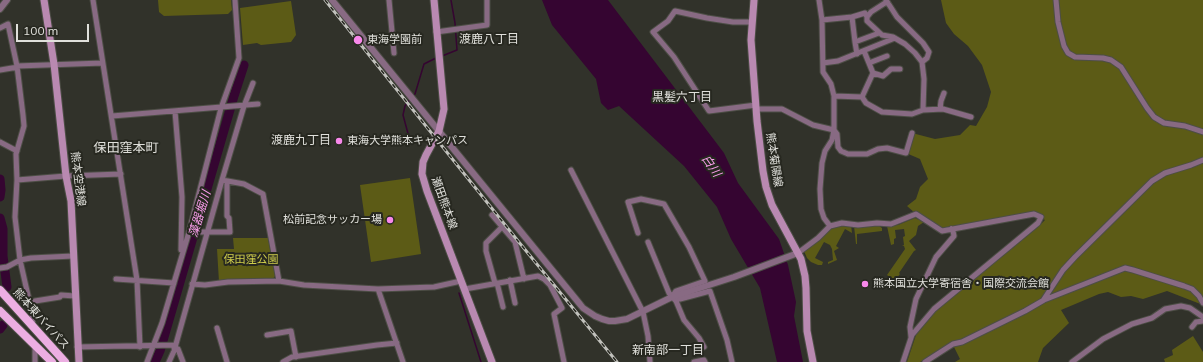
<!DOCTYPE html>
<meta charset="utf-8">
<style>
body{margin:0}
#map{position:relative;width:1203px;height:362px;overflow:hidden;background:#31322a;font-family:Mulish,sans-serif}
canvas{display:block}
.scale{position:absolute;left:16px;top:24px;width:73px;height:18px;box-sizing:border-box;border:2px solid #e0e0db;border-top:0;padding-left:5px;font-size:12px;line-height:14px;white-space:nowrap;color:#e0e0db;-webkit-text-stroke:3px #272820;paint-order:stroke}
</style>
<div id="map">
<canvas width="1203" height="362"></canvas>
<div class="scale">100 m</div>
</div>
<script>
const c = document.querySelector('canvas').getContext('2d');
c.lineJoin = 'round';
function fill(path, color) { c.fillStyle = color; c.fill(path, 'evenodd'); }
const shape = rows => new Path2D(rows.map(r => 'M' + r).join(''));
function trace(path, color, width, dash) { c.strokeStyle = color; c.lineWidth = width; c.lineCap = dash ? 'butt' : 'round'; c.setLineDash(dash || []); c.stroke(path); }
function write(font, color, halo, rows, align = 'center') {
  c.font = font + ' Mulish,"Noto Sans JP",sans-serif'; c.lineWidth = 4; c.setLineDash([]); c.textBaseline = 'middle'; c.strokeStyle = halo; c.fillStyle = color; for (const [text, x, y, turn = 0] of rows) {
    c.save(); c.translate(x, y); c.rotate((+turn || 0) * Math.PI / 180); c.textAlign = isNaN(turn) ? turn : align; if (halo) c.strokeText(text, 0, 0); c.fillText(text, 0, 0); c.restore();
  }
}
const green = shape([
 [158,0,231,0,232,10,228,14,164,16,159,12],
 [941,0,1203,0,1203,305,1167,291,1143,299,1131,296,1121,297,1108,292,1099,294,1061,310,1069,323,1043,348,1038,362,955,362,960,359,953,345,920,362,907,362,916,335,935,311,1038,227,1045,220,1034,214,942,231,916,214,907,206,916,199,920,187,928,179,920,159,906,153,912,133,935,139,960,135,970,125,976,126,987,107,991,92,982,65,968,46,954,34,946,23],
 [291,1,296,35,291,42,261,45,257,43,243,45,240,8],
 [410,178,421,254,371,262,360,185],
 [915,218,924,222,918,226,916,235,909,241,916,250,914,251,899,273,900,274,896,279,899,280,897,282,887,275,905,249,904,246,902,245,904,245,903,237,905,236,904,229,895,230,896,238,894,239,894,244,891,245,887,226,898,225],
 [841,224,851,225,852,233,845,229,836,246,839,248,834,251,837,260,828,264,828,262,833,260,832,249,830,245,824,242,815,258,823,262,822,265,818,265,811,262,807,258,803,249,819,241,832,227],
 [878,225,882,228,882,231,857,234,857,244,856,244,854,226],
 [233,238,268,238,275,276,273,279,219,282,217,249,234,249],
 [1193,336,1203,352,1203,362,1165,362,1164,359,1173,355,1172,350]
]);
const water = shape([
 [542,0,608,0,724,153,738,183,779,239,788,265,796,302,794,316,803,362,777,362,760,288,731,239,717,207,684,166,619,106,608,110,601,103,596,79,552,25]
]);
const stream = shape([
 [442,56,457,50,455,23,451,0],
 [412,96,415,94,424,64,436,58],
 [410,141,403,115,405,106,410,99],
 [459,293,481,362]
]);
const river = shape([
 [0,179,1,190,0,197],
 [0,218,3,229,3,256,7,287],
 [0,329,3,325],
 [155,362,160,351,234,96,244,65]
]);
const minor = shape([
 [93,0,137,280,140,347],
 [389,0,394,53],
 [819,0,822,20,823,72,831,84,834,96,862,97,866,103,882,112,912,114,923,110,924,79,922,62,927,58,929,52,923,43,897,17,886,0],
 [1056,0,1058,22,1064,46,1068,53,1075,57,1103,58,1111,60,1121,67,1147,108,1154,117,1164,123,1185,126,1203,132],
 [888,3,885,3,871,12,867,17,867,21,882,35,893,37,905,44,915,53,922,62],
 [867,17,865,13,852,17,855,42,879,33],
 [822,20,852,17],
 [752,22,733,22,707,18,675,11,668,21,653,32,674,57,709,111,756,105],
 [0,28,8,24,17,66,23,115,24,126,16,154,17,180,15,217,20,260,32,313,33,327],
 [436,32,487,25,487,0],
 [855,42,857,54],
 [823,63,838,61,895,38],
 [869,63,887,56],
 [17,66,103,63],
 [0,70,18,67],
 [873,73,883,76,891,69,900,69],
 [253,83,244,106,222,180,244,184,263,194,279,281],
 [862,97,873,73,864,51],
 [756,109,782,109,813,125,834,130,837,134,838,147,841,151,848,154,867,154,878,149,887,148,906,153,912,133],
 [940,109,941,101,944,93],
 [923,110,943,109,971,117],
 [175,111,182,197,181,250],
 [112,116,258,104],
 [0,142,17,151],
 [571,170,643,312,648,336,650,362],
 [17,180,66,176,121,174],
 [492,215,515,242,524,279],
 [830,226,824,218,821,209,820,189,822,163,825,151,832,140,834,130,834,96],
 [189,232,230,232,229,218,227,216,227,181],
 [638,233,628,202,641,199,664,204,689,247,705,281,676,291,672,297,680,299,710,291,727,340,732,362],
 [648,242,669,293,676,301,684,320,699,338,704,347],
 [798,253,818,238,830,226,842,223,858,225,877,223,891,224,916,214,942,231,1034,214,1041,217,1038,223,934,309,912,335,903,362],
 [0,268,7,267,20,260,31,258,73,256],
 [116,279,174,283],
 [510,280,515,303],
 [495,283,486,251,486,243,502,227],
 [497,283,503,307],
 [192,284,205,285,228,282,279,281,304,285,378,289,434,287,461,281],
 [378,289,403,362],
 [465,289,538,276,544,279,550,285,562,308,554,314,564,362],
 [1044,299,1063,270,1075,257,1152,181,1165,173,1191,165,1203,160],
 [31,305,35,301,60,297,61,295,75,296],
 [1192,327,1196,322,1203,321],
 [217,328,227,362],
 [267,335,291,331,296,357],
 [911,337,910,327,916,299,936,257,954,236,953,231,951,229],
 [77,347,175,345],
 [174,348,178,349,183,362],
 [35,362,35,345],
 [147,362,162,323,189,232,221,108,239,58,235,0],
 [169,362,174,351,222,180],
 [283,362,292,357,377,345,397,343],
 [694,362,704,360,705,362],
 [925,362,953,344,962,342,1025,311,1044,300,1125,268,1133,270,1184,286,1192,289,1199,296,1203,303],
 [1072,362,1103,339,1132,324,1152,318,1165,309,1181,306,1190,308,1203,317]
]);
const tertiary = shape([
 [332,0,579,303,583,308,595,316,602,319,609,321,615,321,627,319,672,297,734,277,798,253],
 [0,9,7,0]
]);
const secondary = shape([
 [44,0,54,64,66,176,71,201,79,362],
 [434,0,444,109,439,131,426,155,423,162,422,174,427,191,492,362],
 [754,0,751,40,757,121,763,171,766,187,772,205,801,259,805,276,806,288,807,331,813,362]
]);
const trunk = shape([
 [0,290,65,362],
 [0,311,52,362]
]);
const rail = shape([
 [325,0,518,241,617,362]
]);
const markers = [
 [358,40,5,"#f888ea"],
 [339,141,4,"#f888ea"],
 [390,220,4,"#f888ea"],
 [865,284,4,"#f888ea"]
];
const poiNames = [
 ["東海学園前",367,40],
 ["東海大学熊本キャンパス",347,141],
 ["松前記念サッカー場",382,220,"right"],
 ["熊本国立大学寄宿舎・国際交流会館",873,284]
];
const streetNames = [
 ["熊本菊陽線",774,160,81],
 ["熊本空港線",78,179,83],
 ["瀬田熊本線",444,203,70],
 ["熊本東バイパス",41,319,48]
];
const parkNames = [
 ["保田窪公園",251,260]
];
const neighbourhoodNames = [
 ["渡鹿八丁目",489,39],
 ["黒髪六丁目",682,97],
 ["渡鹿九丁目",301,140],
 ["新南部一丁目",668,350]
];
const waterNames = [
 ["白川",711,166,55],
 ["藻器堀川",200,214,-73]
];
const quarterNames = [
 ["保田窪本町",126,148]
];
fill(green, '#5c5b16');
fill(water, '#350531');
trace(stream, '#350531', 1.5);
trace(river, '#350531', 9);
trace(minor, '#4d4e46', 7);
trace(tertiary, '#4d4e46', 8);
trace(secondary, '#4d4e46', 9);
trace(trunk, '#4d4e46', 10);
trace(minor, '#886a83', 5);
trace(tertiary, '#886a83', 6);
trace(secondary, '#b989b1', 7);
trace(trunk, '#ecaee2', 8);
trace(rail, '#c1c1bc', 3);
trace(rail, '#272820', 1.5, [4.5]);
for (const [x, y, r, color] of markers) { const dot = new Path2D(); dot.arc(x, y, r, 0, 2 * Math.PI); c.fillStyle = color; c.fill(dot); trace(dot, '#272820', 1.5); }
write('11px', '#e0e0db', '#272820', poiNames, 'left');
write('11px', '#e0e0db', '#272820', streetNames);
write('11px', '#cecc4b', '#272820', parkNames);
write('12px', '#e0e0db', '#272820', neighbourhoodNames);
write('italic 12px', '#fa9dec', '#272820', waterNames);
write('13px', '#e0e0db', '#272820', quarterNames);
</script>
